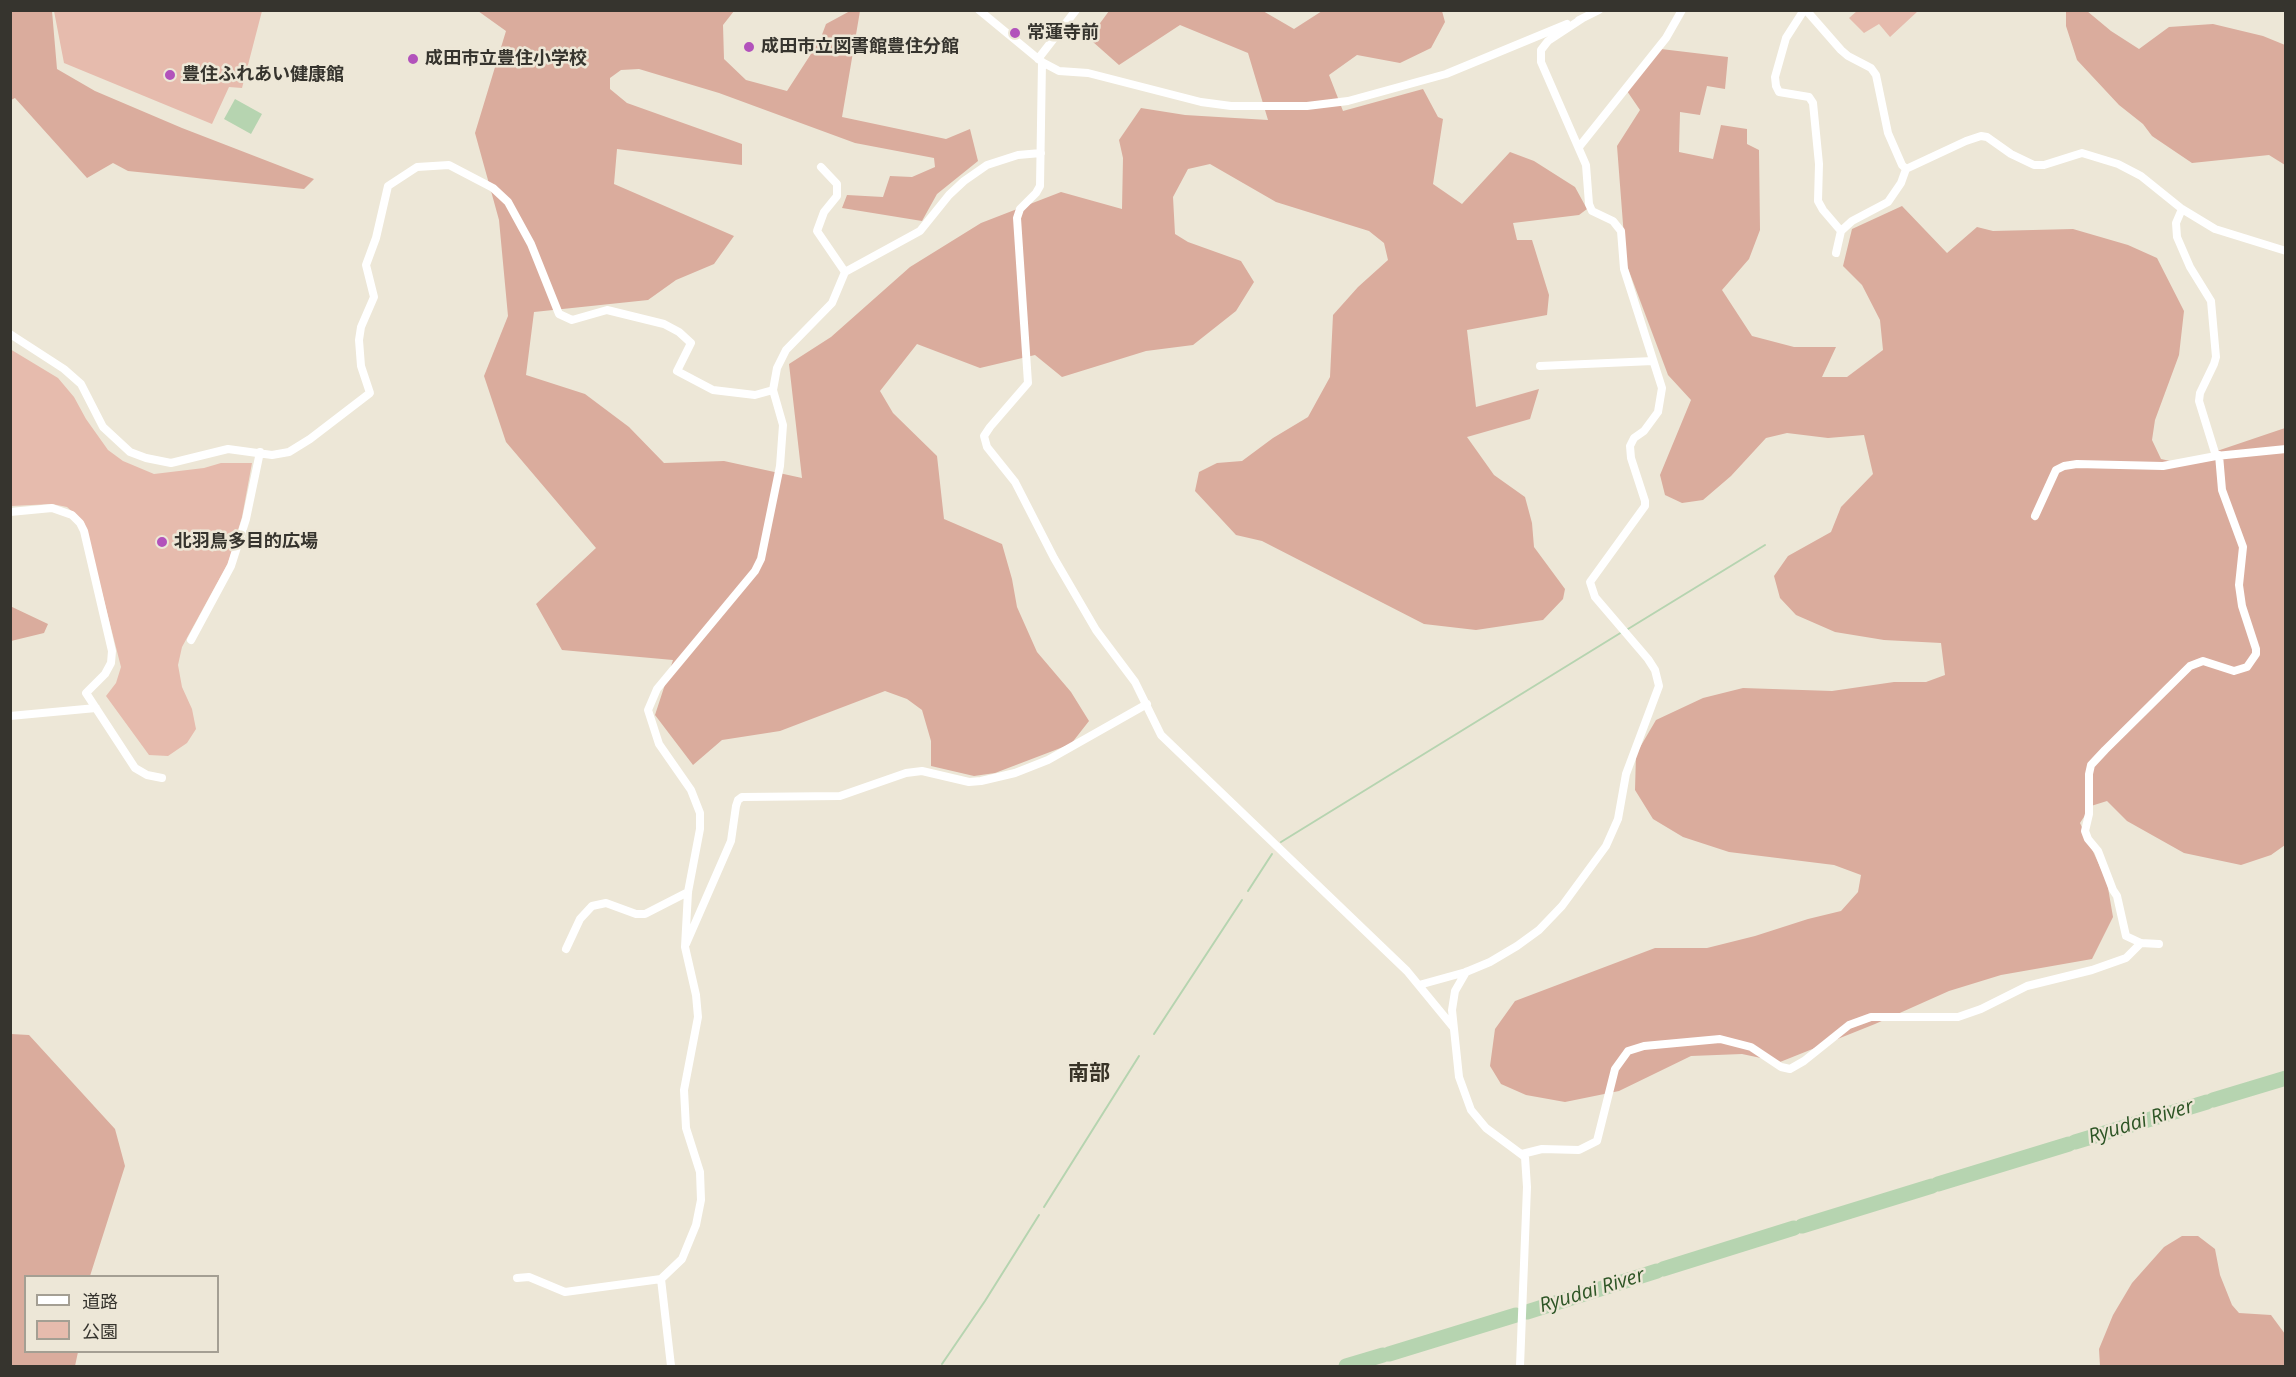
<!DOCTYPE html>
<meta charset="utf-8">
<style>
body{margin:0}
#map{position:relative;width:2296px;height:1377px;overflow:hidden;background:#ede7d7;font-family:"Open Sans","Noto Sans JP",sans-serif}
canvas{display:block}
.frame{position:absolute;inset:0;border:12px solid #36342e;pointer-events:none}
.legend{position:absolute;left:24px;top:1275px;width:195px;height:78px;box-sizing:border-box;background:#ede7d7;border:2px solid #a49f93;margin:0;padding:8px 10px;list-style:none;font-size:18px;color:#36342e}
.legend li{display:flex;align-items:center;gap:12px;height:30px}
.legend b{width:30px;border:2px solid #a49f93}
</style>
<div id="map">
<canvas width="2296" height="1377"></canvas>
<div class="frame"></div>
<ul class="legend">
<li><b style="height:8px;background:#fff"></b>道路</li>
<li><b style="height:16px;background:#e6bbad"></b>公園</li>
</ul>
</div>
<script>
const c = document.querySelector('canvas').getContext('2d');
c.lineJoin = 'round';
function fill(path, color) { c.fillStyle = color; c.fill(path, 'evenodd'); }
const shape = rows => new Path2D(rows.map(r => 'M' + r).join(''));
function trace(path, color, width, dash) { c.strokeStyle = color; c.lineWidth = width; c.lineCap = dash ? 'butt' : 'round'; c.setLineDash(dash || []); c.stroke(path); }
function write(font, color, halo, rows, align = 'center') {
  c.font = font + ' "Open Sans","Noto Sans JP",sans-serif'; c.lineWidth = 5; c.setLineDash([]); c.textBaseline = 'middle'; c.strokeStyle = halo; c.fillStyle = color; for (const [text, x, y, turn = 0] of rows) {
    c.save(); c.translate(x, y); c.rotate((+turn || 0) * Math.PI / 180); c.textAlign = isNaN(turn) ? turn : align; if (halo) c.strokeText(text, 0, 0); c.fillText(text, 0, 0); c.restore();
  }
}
const green = shape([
 [54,11,54,10,262,11,242,88,229,87,212,124,64,63],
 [1857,11,1857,10,1918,11,1890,37,1879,24,1864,33,1849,18],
 [10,349,58,378,74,397,86,419,108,450,123,461,154,474,204,468,221,463,252,463,242,517,228,563,182,647,178,665,182,687,192,709,196,729,187,743,168,756,149,755,106,696,116,683,121,667,84,522,67,507,52,504,11,506]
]);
const forest = shape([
 [10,11,52,11,57,69,95,91,182,128,314,179,304,189,128,171,113,163,87,178,15,98,11,100],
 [478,11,734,11,723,25,724,59,746,80,787,91,820,40,826,24,850,11,860,11,842,117,946,139,970,129,978,161,937,194,922,221,842,208,847,195,883,197,890,176,912,177,935,167,934,158,855,143,719,93,639,69,621,70,610,78,610,89,627,103,742,144,742,165,617,149,614,184,734,236,714,264,676,280,648,300,534,312,526,375,585,394,629,427,664,463,724,461,802,478,789,364,831,337,910,267,981,223,1061,192,1122,209,1123,158,1119,140,1141,108,1185,115,1268,120,1248,53,1180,25,1119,65,1093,42,1092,34,1109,11,1263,11,1294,29,1322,11,1442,11,1445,22,1431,48,1400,63,1357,55,1329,75,1343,111,1423,89,1438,117,1443,119,1433,184,1462,204,1510,152,1534,161,1575,187,1587,209,1579,215,1513,223,1517,240,1532,240,1549,295,1547,315,1467,330,1476,407,1539,389,1530,419,1467,437,1494,475,1525,497,1532,523,1534,547,1565,589,1563,599,1543,620,1476,630,1424,624,1262,541,1236,535,1195,491,1199,472,1217,463,1242,461,1273,438,1308,417,1330,377,1333,315,1358,287,1388,260,1384,243,1369,231,1276,202,1210,164,1188,169,1173,197,1175,234,1188,242,1241,261,1254,282,1236,311,1193,345,1146,351,1062,377,1035,355,980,368,917,344,880,391,893,413,937,456,944,519,1002,544,1012,579,1017,607,1037,652,1071,692,1089,721,1071,744,995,773,974,776,931,766,931,741,922,710,907,699,885,691,780,731,722,740,693,765,655,715,673,660,562,650,536,604,596,548,506,442,484,376,508,316,499,220,475,133,506,31],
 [2066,11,2087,11,2111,31,2139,49,2169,27,2213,24,2263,36,2285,45,2285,165,2269,155,2192,163,2152,136,2143,124,2119,105,2077,60,2066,26],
 [1661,49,1728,57,1725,89,1707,86,1700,115,1680,112,1679,152,1713,159,1721,125,1747,129,1747,144,1759,150,1760,230,1749,259,1722,290,1752,336,1794,347,1836,347,1822,377,1847,377,1883,350,1880,320,1862,285,1843,266,1852,229,1902,206,1947,253,1977,227,1993,231,2073,229,2128,245,2157,258,2184,311,2179,355,2155,420,2152,440,2161,459,2188,465,2217,451,2285,428,2285,845,2271,855,2241,865,2184,853,2127,821,2107,801,2091,806,2080,823,2107,882,2113,917,2092,959,2001,975,1949,991,1875,1024,1780,1062,1742,1054,1691,1056,1619,1091,1565,1102,1526,1095,1501,1084,1490,1066,1495,1029,1515,1001,1655,948,1707,948,1755,936,1808,919,1841,911,1858,892,1861,875,1834,865,1729,852,1683,837,1653,819,1635,790,1636,754,1656,720,1703,698,1743,688,1832,691,1894,682,1926,682,1945,675,1941,643,1884,640,1835,632,1796,615,1780,598,1774,576,1788,556,1831,532,1841,507,1873,474,1864,435,1828,438,1787,433,1766,438,1731,476,1703,500,1682,503,1665,495,1660,475,1691,400,1668,375,1626,263,1617,146,1640,110,1627,91],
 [10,606,48,624,44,633,11,641],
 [11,1034,29,1035,115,1129,125,1166,90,1276,26,1276,26,1352,78,1352,75,1366,11,1366],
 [2182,1236,2198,1236,2215,1249,2220,1275,2232,1305,2239,1313,2271,1315,2285,1334,2285,1366,2100,1366,2099,1349,2113,1315,2132,1283,2164,1247]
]);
const water = shape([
 [235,99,262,114,251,134,224,119]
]);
const stream = shape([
 [1628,629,1765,545],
 [1281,842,1622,632],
 [1248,891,1272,854],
 [1154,1034,1242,900],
 [1044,1207,1139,1056],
 [942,1364,985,1301,1039,1215]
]);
const river = shape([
 [2213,1100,2286,1078],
 [2075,1142,2207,1102],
 [1938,1184,2069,1144],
 [1802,1226,1932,1186],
 [1663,1269,1794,1228],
 [1527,1312,1657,1271],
 [1389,1354,1516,1315],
 [1346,1366,1383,1355]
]);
const minor = shape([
 [979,10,1042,62,1059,71,1088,73,1201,102,1231,106,1307,106,1348,101,1446,74,1567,24],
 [1804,10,1786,38,1775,77,1776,86,1779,92,1809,97,1813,103,1819,164,1818,201,1823,210,1841,231,1836,253],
 [1806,10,1841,50,1848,56,1871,68,1876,75,1888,133,1902,165,1906,169],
 [1579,20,1599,10],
 [1038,59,1076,10],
 [1042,62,1040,186,1036,193,1020,209,1017,218,1028,383,990,427,984,436,987,447,1015,482,1054,558,1096,630,1135,682,1161,735,1407,971,1453,1027],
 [1579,147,1666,38,1682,10],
 [821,167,837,184,837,196,824,212,817,231,845,272],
 [2182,209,2176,223,2177,237,2190,267,2211,301,2216,357,2214,364,2200,393,2199,401,2216,456],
 [1841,231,1852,221,1888,202,1901,183,1906,169,1966,141,1981,136,1987,137,2011,154,2034,165,2044,165,2082,153,2118,164,2141,176,2182,209,2215,229,2286,251],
 [10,334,64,369,81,384,103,427,130,452,146,458,171,463,228,449,272,455,289,452,310,439,370,393,361,366,359,340,361,327,374,297,366,265,376,238,388,186,417,167,449,165,493,188,508,202,531,244,559,314,572,320,607,310,664,324,679,332,691,343,677,371,713,390,755,395,773,390],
 [1540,366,1653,361],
 [10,512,52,508,72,515,80,523,84,531,112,651,111,663,105,674,86,693,135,768,147,775,162,778],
 [2035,516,2056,470,2064,466,2077,464,2163,466,2216,456,2286,449],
 [191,640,231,566,246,519,260,452],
 [10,716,96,708],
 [686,944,731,841,736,806,738,800,742,797,840,796,906,773,922,771,969,782,981,781,1015,773,1048,760,1147,704],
 [2159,944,2141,943,2126,936,2117,896,2113,890,2098,851,2088,839,2085,831,2089,814,2089,774,2091,765,2105,750,2190,666,2203,661,2234,671,2247,667,2256,654,2256,649,2242,606,2239,585,2243,547,2222,490,2219,455],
 [566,949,580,919,592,906,606,903,636,914,645,914,688,892],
 [1466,972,1455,991,1452,1010,1459,1077,1471,1110,1486,1128,1525,1157,1527,1187,1520,1366],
 [1419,985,1466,972,1490,962,1517,946,1539,930,1562,906,1606,846,1618,819,1626,774,1659,686,1655,670,1648,659,1595,597,1590,582,1645,506,1645,501,1631,458,1630,446,1634,438,1644,431,1658,412,1662,388,1624,269,1621,231,1613,221,1592,211,1589,204,1586,165,1541,62,1541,50,1548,41,1583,18],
 [1522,1154,1542,1149,1579,1150,1597,1141,1615,1069,1628,1051,1644,1046,1720,1039,1751,1047,1781,1067,1790,1069,1804,1061,1849,1025,1871,1017,1958,1017,1981,1009,2027,986,2092,970,2126,958,2141,943],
 [517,1278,529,1277,565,1292,661,1279,682,1259,696,1225,701,1200,700,1172,686,1128,684,1090,698,1017,696,995,685,947,688,892,700,829,700,813,691,790,659,744,648,710,657,689,755,571,761,559,780,466,783,425,773,390,777,368,786,350,832,303,845,272,920,231,949,195,964,181,987,165,1018,155,1041,153],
 [661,1279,671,1366]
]);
const markers = [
 [1015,33,6,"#b252bb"],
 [749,47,6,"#b252bb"],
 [413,59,6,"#b252bb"],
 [170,75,6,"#b252bb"],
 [162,542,6,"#b252bb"]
];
const poiNames = [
 ["常蓮寺前",1027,33],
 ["成田市立図書館豊住分館",761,47],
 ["成田市立豊住小学校",425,59],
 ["豊住ふれあい健康館",182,75],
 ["北羽鳥多目的広場",174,542]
];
const waterNames = [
 ["Ryudai River",2141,1122,-17],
 ["Ryudai River",1592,1291,-17]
];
const quarterNames = [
 ["南部",1089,1074]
];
fill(green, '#e6bbad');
fill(forest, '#daac9d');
fill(water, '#b6d4b0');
trace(stream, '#b6d4b0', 2);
trace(river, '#b6d4b0', 15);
trace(minor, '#fff', 8);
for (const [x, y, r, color] of markers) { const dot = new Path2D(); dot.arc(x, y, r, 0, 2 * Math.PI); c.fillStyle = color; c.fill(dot); trace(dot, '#ede7d7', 2); }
write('bold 18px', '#36342e', '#ede7d7', poiNames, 'left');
write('italic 20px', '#2d5525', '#ede7d7', waterNames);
write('bold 21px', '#383327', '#ede7d7', quarterNames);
</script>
